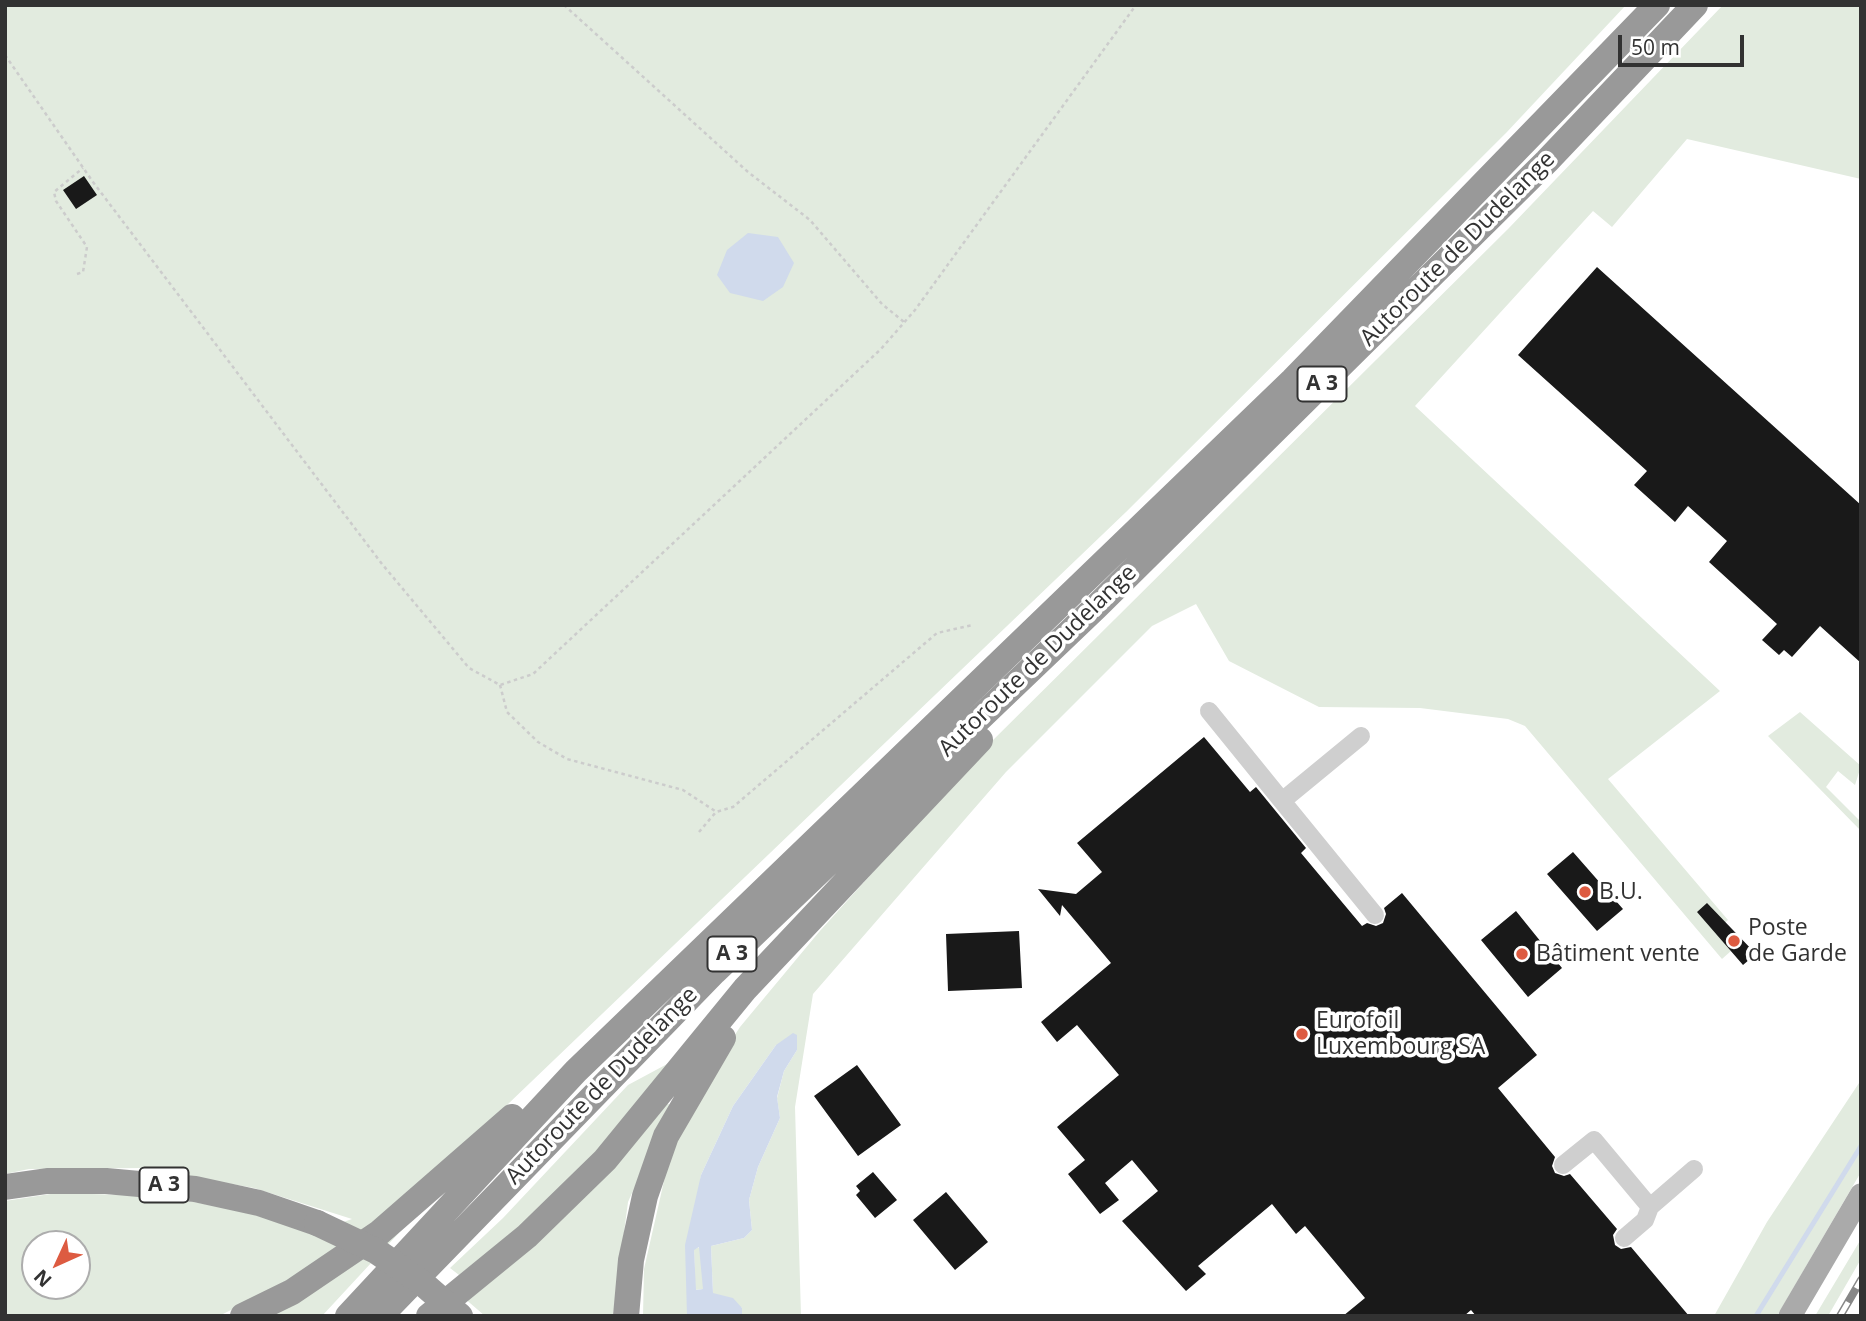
<!DOCTYPE html>
<meta charset="utf-8">
<style>
body{margin:0}
#map{position:relative;width:1866px;height:1321px;overflow:hidden;background:#fff;font-family:"Open Sans",sans-serif}
canvas{display:block}
.frame{position:absolute;inset:0;border:7px solid #323232;pointer-events:none}
.north{position:absolute;left:21px;top:1230px;width:70px;height:70px;box-sizing:border-box;background:#fff;border:2px solid #adadad;border-radius:50%;rotate:225deg;font-size:19px;font-weight:700;line-height:28px;text-align:center;color:#323232}
.north::after{content:'';display:block;margin:auto;width:24px;height:32px;background:#dd5b41;clip-path:polygon(50% 0,100% 100%,50% 72%,0 100%)}
.scale{position:absolute;left:1618px;top:35px;width:126px;height:32px;box-sizing:border-box;border:4px solid #323232;border-top:0;padding-left:9px;font-size:21px;line-height:24px;white-space:nowrap;color:#323232;-webkit-text-stroke:5px #fff;paint-order:stroke}
</style>
<div id="map">
<canvas width="1866" height="1321"></canvas>
<div class="frame"></div>
<div class="north">N</div>
<div class="scale">50 m</div>
</div>
<script>
const c = document.querySelector('canvas').getContext('2d');
c.lineJoin = 'round';
function fill(path, color) { c.fillStyle = color; c.fill(path, 'evenodd'); }
const shape = rows => new Path2D(rows.map(r => 'M' + r).join(''));
function trace(path, color, width, dash) { c.strokeStyle = color; c.lineWidth = width; c.lineCap = dash ? 'butt' : 'round'; c.setLineDash(dash || []); c.stroke(path); }
function write(font, color, halo, rows, align = 'center') {
  c.font = font + ' "Open Sans",sans-serif'; c.lineWidth = 7; c.setLineDash([]); c.textBaseline = 'middle'; c.strokeStyle = halo; c.fillStyle = color; for (const [text, x, y, turn = 0] of rows) {
    c.save(); c.translate(x, y); c.rotate((+turn || 0) * Math.PI / 180); c.textAlign = isNaN(turn) ? turn : align; if (halo) c.strokeText(text, 0, 0); c.fillText(text, 0, 0); c.restore();
  }
}
const green = shape([
 [5,5,1626,5,1506,133,1126,512,507,1105,395,1206,331,1253,273,1289,219,1316,5,1316,5,1201,57,1193,160,1196,238,1210,315,1232,352,1219,254,1188,142,1168,29,1169,5,1174],
 [35,1244,77,1244,77,1286,35,1286],
 [1723,5,1861,5,1861,179,1687,139,1612,227,1593,211,1415,406,1720,691,1608,779,1728,920,1715,932,1731,951,1722,959,1525,726,1508,719,1420,708,1319,707,1229,661,1196,604,1152,626,1006,772,813,994,795,1107,801,1316,742,1316,742,1308,713,1294,711,1246,744,1238,752,1230,749,1200,758,1167,780,1118,777,1098,784,1071,797,1050,776,1045,733,1106,701,1175,687,1316,643,1316,644,1269,669,1159,700,1089,740,1027,819,932,984,749,1508,229],
 [1800,712,1861,766,1855,785,1838,771,1826,787,1861,822,1861,831,1768,736],
 [669,1063,597,1152,528,1221,459,1275,450,1268,503,1218,628,1085],
 [1861,1080,1861,1172,1777,1316,1714,1316,1767,1222],
 [665,1103,671,1105,628,1202,613,1316,485,1316,463,1297],
 [409,1222,322,1316,258,1316],
 [1861,1239,1861,1259,1828,1316,1815,1316],
 [700,1247,704,1289,695,1290,694,1249]
]);
const water = shape([
 [748,233,778,237,794,263,783,287,763,301,730,293,717,275,727,250],
 [793,1033,797,1035,797,1050,784,1071,777,1097,780,1118,758,1167,749,1200,752,1230,744,1238,711,1246,713,1293,733,1298,742,1308,742,1316,687,1316,685,1245,701,1175,733,1106,776,1045],
 [699,1247,703,1289,696,1290,694,1250]
]);
const stream = shape([
 [1756,1316,1861,1146]
]);
const building = shape([
 [84,176,97,195,76,209,63,190],
 [1597,267,1861,505,1861,663,1820,626,1792,657,1784,650,1779,655,1762,640,1777,624,1709,562,1727,541,1688,506,1675,522,1634,485,1647,471,1518,355],
 [1204,737,1250,792,1256,787,1306,848,1301,853,1362,926,1367,923,1376,926,1383,923,1386,914,1384,908,1402,893,1537,1055,1498,1088,1555,1157,1552,1166,1555,1173,1564,1176,1570,1174,1617,1229,1613,1235,1615,1245,1621,1249,1631,1247,1689,1316,1476,1316,1471,1310,1464,1316,1343,1316,1365,1298,1305,1226,1296,1234,1272,1204,1198,1266,1206,1274,1186,1291,1122,1221,1158,1191,1132,1160,1105,1183,1119,1200,1100,1214,1068,1174,1085,1160,1057,1127,1119,1075,1077,1025,1057,1042,1041,1022,1111,963,1062,905,1060,916,1038,889,1076,894,1102,872,1077,843],
 [1573,852,1623,909,1597,931,1547,874],
 [1707,903,1756,954,1743,965,1697,912],
 [1516,911,1562,968,1528,997,1481,940],
 [1019,931,1022,988,948,991,946,934],
 [857,1065,901,1125,858,1156,814,1096],
 [873,1172,897,1200,875,1218,856,1195,860,1191,856,1186],
 [946,1192,988,1242,955,1270,913,1220]
]);
const path = shape([
 [564,5,748,172,810,220,882,304,904,322],
 [5,55,93,182,382,564,469,668,500,685,533,674,881,349,915,310,1136,5],
 [77,274,83,272,87,247,56,201,54,192,83,168],
 [500,685,507,712,538,742,567,759,683,790,715,811],
 [699,832,716,812,733,807,937,633,973,625]
]);
const minor = shape([
 [1209,711,1282,801,1361,736],
 [1282,801,1375,915],
 [1563,1165,1594,1140,1650,1207,1694,1169],
 [1624,1238,1645,1220,1650,1207]
]);
const major = shape([
 [1790,1316,1861,1195]
]);
const highway = shape([
 [5,1187,47,1181,106,1181,195,1189,259,1203,317,1223],
 [243,1316,292,1292,379,1233,512,1117],
 [348,1316,576,1071,1293,380,1657,5],
 [380,1316,714,972,1097,606,1547,161,1695,5],
 [429,1316,527,1236,605,1160,745,989,980,740],
 [626,1316,631,1260,645,1196,666,1136,723,1038]
]);
const rail = shape([
 [1840,1316,1861,1280]
]);
const highwayBridge = shape([
 [317,1223,376,1251,421,1282,460,1316]
]);
const markers = [
 [1585,892,7,"#dd5b41"],
 [1734,941,7,"#dd5b41"],
 [1522,954,7,"#dd5b41"],
 [1302,1034,7,"#dd5b41"]
];
const shields = [
 [1322,384,49],
 [732,954,49],
 [164,1185,49]
];
const shieldNames = [
 ["A 3",1322,384],
 ["A 3",732,954],
 ["A 3",164,1185]
];
const streetNames = [
 ["Autoroute de Dudelange",1458,249,-45],
 ["Autoroute de Dudelange",1038,661,-44],
 ["Autoroute de Dudelange",602,1086,-46]
];
const poiNames = [
 ["B.U.",1599,892],
 ["Poste",1748,928],
 ["de Garde",1748,954],
 ["Bâtiment vente",1536,954],
 ["Eurofoil",1316,1021],
 ["Luxembourg SA",1316,1047]
];
fill(green, '#e2ebdf');
fill(water, '#d0daec');
trace(stream, '#d0daec', 5);
fill(building, '#191919');
trace(path, '#ccc', 2.5, [3.5, 3.5]);
trace(minor, '#cfcfcf', 18);
trace(major, '#aaa', 23);
trace(highway, '#999', 26);
trace(rail, '#878787', 8);
trace(rail, '#fff', 5, [16]);
trace(highwayBridge, '#999', 26);
for (const [x, y, r, color] of markers) { const dot = new Path2D(); dot.arc(x, y, r, 0, 2 * Math.PI); c.fillStyle = color; c.fill(dot); trace(dot, '#fff', 2.5); }
for (const [x, y, w] of shields) { const box = new Path2D(); box.roundRect(x - w / 2, y - 17.5, w, 35, 5); c.fillStyle = '#fff'; c.fill(box); trace(box, '#323232', 2); }
write('bold 21px', '#323232', null, shieldNames);
write('23px', '#323232', '#fff', streetNames);
write('23px', '#323232', '#fff', poiNames, 'left');
</script>
